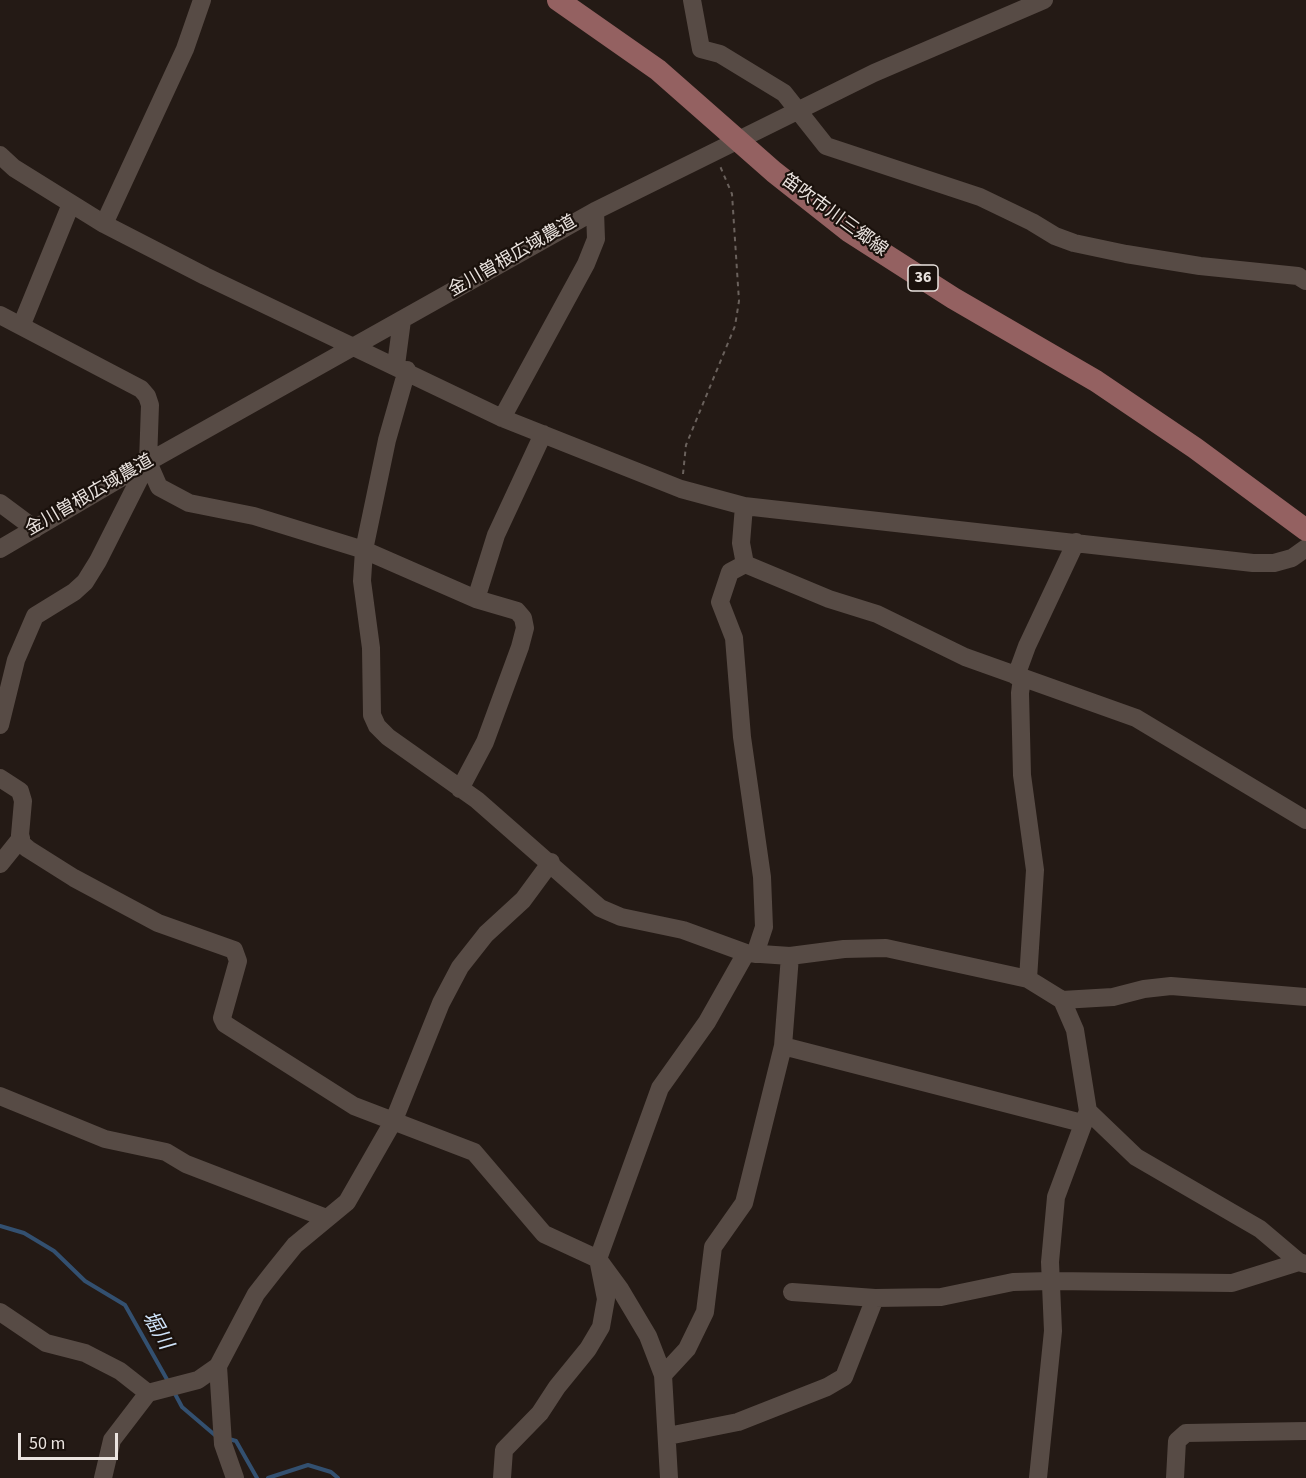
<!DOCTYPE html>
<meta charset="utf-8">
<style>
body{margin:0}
#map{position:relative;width:1306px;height:1478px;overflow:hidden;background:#241a15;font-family:"Source Sans 3",sans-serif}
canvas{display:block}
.scale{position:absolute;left:18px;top:1433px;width:100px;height:27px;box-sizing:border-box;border:3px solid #eae3df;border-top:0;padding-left:8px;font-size:18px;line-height:21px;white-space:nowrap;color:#eae3df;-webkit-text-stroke:4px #1a110c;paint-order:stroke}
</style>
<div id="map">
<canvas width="1306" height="1478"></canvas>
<div class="scale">50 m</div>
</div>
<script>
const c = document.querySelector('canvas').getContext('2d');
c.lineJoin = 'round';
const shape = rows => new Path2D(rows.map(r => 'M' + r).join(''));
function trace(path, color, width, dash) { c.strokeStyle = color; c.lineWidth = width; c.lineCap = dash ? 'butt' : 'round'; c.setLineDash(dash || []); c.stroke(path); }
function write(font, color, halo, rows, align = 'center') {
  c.font = font + ' "Source Sans 3","Noto Sans JP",sans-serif'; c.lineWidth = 4.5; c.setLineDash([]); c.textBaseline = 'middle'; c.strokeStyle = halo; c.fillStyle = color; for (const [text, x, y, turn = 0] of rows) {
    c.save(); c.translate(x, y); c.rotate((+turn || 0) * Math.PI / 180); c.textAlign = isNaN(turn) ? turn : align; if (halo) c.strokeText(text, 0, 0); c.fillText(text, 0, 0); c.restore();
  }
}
const stream = shape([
 [0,1226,24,1233,54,1251,85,1281,125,1305,169,1383],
 [174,1392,182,1407,216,1436],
 [229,1439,236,1441,257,1478],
 [268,1478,308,1465,331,1472,338,1478]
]);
const path = shape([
 [683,474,686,445,735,326,739,301,732,194,720,166]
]);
const minor = shape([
 [692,0,701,49,720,54,784,93,826,146,980,197,1032,222,1055,236,1074,243,1126,254,1200,266,1298,276,1306,281],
 [0,155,14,168,104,224,205,276,502,418,681,489,744,506,1253,563,1274,563,1292,558,1306,548],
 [104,224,185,49,202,0],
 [0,315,141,389,147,396,150,405,148,462,159,487,189,503,254,516,364,550,476,599,517,611,523,618,525,628,520,647,485,742,460,789],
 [22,324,71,204],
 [396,365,402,320],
 [407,370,387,440,364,550,362,581,371,648,372,715,377,726,388,737,477,800,600,908,621,917,683,930,746,953,790,956,844,949,886,948,1028,979,1062,1000,1113,997,1144,989,1171,986,1306,997],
 [502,418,586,264,596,239,595,211],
 [0,503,35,529],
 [744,506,741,543,745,564],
 [0,549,148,462,595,211,874,73,1044,0],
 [745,564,829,599,877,614,965,657,1136,718,1306,820],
 [745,564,730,572,720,602,734,638,742,737,762,877,764,927,755,954],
 [476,599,496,535,543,434],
 [1016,676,1027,646,1076,542],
 [1022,678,1020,693,1022,775,1035,870,1028,979],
 [0,725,16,660,35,616,74,592,85,582,98,561,148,462],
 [0,778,20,791,23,801,20,835,22,844,28,849,74,878,158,923,234,950,238,961,222,1018,225,1024,354,1106,474,1152,544,1234,598,1259,620,1289,648,1336,663,1375,669,1478],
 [0,864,21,838],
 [783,1046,1082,1123],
 [0,1096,105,1139,166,1152,186,1164,326,1218],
 [1088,1111,1136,1157,1260,1229,1299,1262,1306,1264],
 [792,1292,875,1298],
 [0,1312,46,1343,85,1353,120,1371,148,1393],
 [218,1366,223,1444,235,1478],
 [663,1375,687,1349,705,1312,713,1247,744,1203,783,1046,790,956],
 [668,1436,738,1422,827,1387,844,1377,875,1298,941,1297,1013,1282,1050,1281,1232,1283,1299,1262],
 [103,1478,112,1440,148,1393,198,1380,218,1366,256,1294,274,1271,295,1245,347,1202,394,1120,441,1003,460,967,486,934,523,900,551,862],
 [502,1478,504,1450,540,1413,557,1387,588,1349,601,1327,606,1299,598,1259,660,1088,707,1022,746,953],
 [1038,1478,1053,1331,1050,1262,1056,1197,1088,1111,1075,1030,1062,1000],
 [1175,1478,1177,1441,1186,1433,1306,1431]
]);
const major = shape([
 [558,0,658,70,774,172,850,232,953,298,1096,381,1195,448,1306,530]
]);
const shields = [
 [923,278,30]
];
const shieldNames = [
 ["36",923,278]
];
const streetNames = [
 ["笛吹市川三郷線",834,216,36],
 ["金川曽根広域農道",513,257,-30],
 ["金川曽根広域農道",90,496,-30]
];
const waterNames = [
 ["堀川",156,1331,60]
];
trace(stream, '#335070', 4);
trace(path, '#6a615c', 2, [4.5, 4.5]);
trace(minor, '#574b45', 18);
trace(major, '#946161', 22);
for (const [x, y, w] of shields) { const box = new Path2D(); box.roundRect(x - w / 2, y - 13, w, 26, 4.5); c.fillStyle = '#1a110c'; c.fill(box); trace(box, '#eae3df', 1.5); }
write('bold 16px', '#eae3df', null, shieldNames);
write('18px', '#eae3df', '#1a110c', streetNames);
write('italic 20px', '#cfe3f9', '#1a110c', waterNames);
</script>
